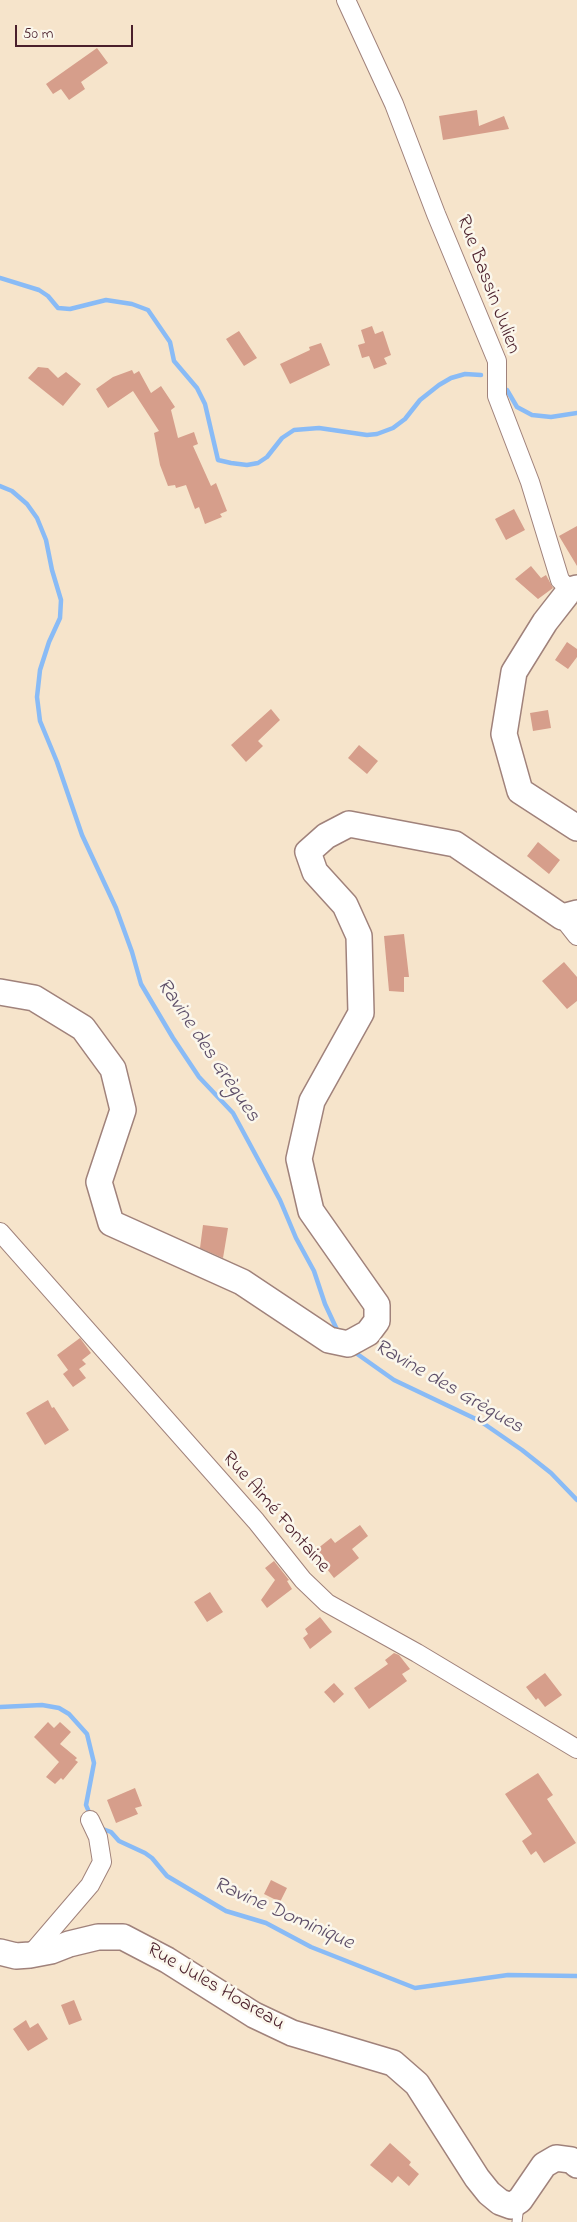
<!DOCTYPE html>
<meta charset="utf-8">
<style>
body{margin:0}
#map{position:relative;width:577px;height:2222px;overflow:hidden;background:#f6e4cb;font-family:"Indie Flower",sans-serif}
canvas{display:block}
.scale{position:absolute;left:15px;top:25px;width:118px;height:22px;box-sizing:border-box;border:2px solid #4a1f2b;border-top:0;padding-left:6px;font-size:15px;line-height:18px;white-space:nowrap;color:#4a1f2b;-webkit-text-stroke:4px #fbf7ec;paint-order:stroke}
</style>
<div id="map">
<canvas width="577" height="2222"></canvas>
<div class="scale">50 m</div>
</div>
<script>
const c = document.querySelector('canvas').getContext('2d');
c.lineJoin = 'round';
const shape = rows => new Path2D(rows.map(r => 'M' + r).join(''));
function trace(path, color, width, dash) { c.strokeStyle = color; c.lineWidth = width; c.lineCap = dash ? 'butt' : 'round'; c.setLineDash(dash || []); c.stroke(path); }
function fill(path, color) { c.fillStyle = color; c.fill(path, 'evenodd'); }
function write(font, color, halo, rows, align = 'center') {
  c.font = font + ' "Indie Flower",sans-serif'; c.lineWidth = 5; c.setLineDash([]); c.textBaseline = 'middle'; c.strokeStyle = halo; c.fillStyle = color; for (const [text, x, y, turn = 0] of rows) {
    c.save(); c.translate(x, y); c.rotate((+turn || 0) * Math.PI / 180); c.textAlign = isNaN(turn) ? turn : align; if (halo) c.strokeText(text, 0, 0); c.fillText(text, 0, 0); c.restore();
  }
}
const stream = shape([
 [0,278,39,290,48,296,58,308,70,309,106,300,132,304,148,310,170,342,174,361,197,388,205,404,218,460,231,463,247,465,258,463,267,457,282,438,294,430,319,428,367,435,377,434,393,428,405,419,420,400,439,385,451,378,465,374,481,375],
 [507,390,517,407,532,415,551,417,577,413],
 [0,486,12,491,27,504,37,518,46,540,52,570,61,600,60,618,49,642,40,670,37,697,40,721,57,762,82,835,116,908,132,952,141,984,173,1038,199,1077,233,1113,280,1200,296,1238,314,1271,325,1304,339,1334],
 [353,1351,394,1380,480,1421,522,1450,551,1473,577,1500],
 [0,1707,42,1705,59,1708,69,1714,87,1734,94,1763,86,1805,91,1817],
 [100,1828,111,1832,119,1841,145,1853,152,1858,167,1876,226,1911,266,1923,311,1947,415,1988,508,1975,577,1976]
]);
const building = shape([
 [97,48,108,63,81,82,85,89,69,100,61,89,53,94,46,84],
 [477,110,479,126,504,116,509,129,443,140,439,116],
 [372,326,375,334,383,331,391,355,384,358,387,364,374,369,369,356,362,358,358,345,365,343,361,330],
 [239,331,257,358,244,366,226,339],
 [321,343,330,365,290,384,280,364,310,350,309,347],
 [38,367,48,368,58,378,66,372,81,384,63,406,28,378],
 [132,370,134,374,139,371,151,393,161,386,175,407,171,410,178,438,194,432,198,444,193,446,211,486,216,483,227,511,220,514,222,517,205,524,199,507,195,509,186,485,176,488,175,485,168,486,160,465,154,433,159,431,133,391,108,408,96,389,113,377],
 [514,509,525,530,506,540,495,519],
 [577,526,577,566,559,536],
 [531,566,541,578,546,575,553,588,538,599,515,579],
 [567,642,577,649,577,657,568,669,555,660],
 [271,709,280,720,258,741,263,746,246,762,231,745],
 [548,710,551,728,533,731,530,713],
 [359,745,378,761,367,774,348,758],
 [538,842,560,860,549,874,527,856],
 [404,934,409,977,404,977,404,992,389,991,384,936],
 [564,962,577,977,577,1001,567,1009,542,981],
 [203,1225,228,1228,223,1258,200,1248],
 [80,1338,91,1353,82,1360,86,1364,79,1369,86,1378,73,1387,63,1374,68,1370,57,1355],
 [48,1400,52,1408,54,1407,69,1430,45,1445,26,1413],
 [360,1525,368,1536,352,1549,359,1558,334,1578,323,1564,327,1562,317,1549,331,1538,335,1543],
 [274,1561,289,1580,287,1581,292,1589,267,1608,261,1600,275,1580,265,1568],
 [210,1592,223,1612,207,1622,194,1602],
 [320,1617,332,1632,310,1649,303,1638,308,1634,305,1629],
 [394,1653,399,1655,410,1669,402,1674,407,1681,369,1709,354,1688,388,1664,385,1660],
 [545,1673,562,1695,545,1707,538,1698,536,1700,526,1687],
 [334,1683,344,1694,334,1703,324,1692],
 [48,1722,54,1728,60,1722,71,1732,60,1744,77,1758,75,1760,78,1762,63,1780,61,1778,55,1784,46,1777,59,1762,34,1737],
 [538,1773,553,1795,547,1799,576,1843,544,1863,536,1851,531,1855,522,1841,532,1834,505,1794],
 [135,1788,142,1806,135,1808,138,1814,116,1823,107,1800],
 [271,1880,287,1888,280,1902,264,1894],
 [74,2000,82,2020,69,2025,61,2005],
 [26,2020,30,2028,38,2023,48,2039,28,2051,13,2029],
 [390,2143,411,2162,409,2165,419,2174,409,2186,398,2176,392,2183,370,2165]
]);
const service = shape([
 [517,2222,519,2205]
]);
const minor = shape([
 [346,0,394,104,436,214,497,361,497,396,530,482,560,580,570,590],
 [562,917,577,936],
 [0,1232,256,1521,303,1580,327,1603,417,1653,577,1749],
 [30,1955,90,1885,102,1862,98,1837,90,1820]
]);
const secondary = shape([
 [577,588,570,590,545,622,514,672,504,734,520,791,577,828],
 [0,992,34,998,83,1028,113,1069,123,1110,99,1182,111,1223,242,1282,329,1340,348,1344,368,1333,377,1321,377,1305,311,1211,299,1159,312,1101,361,1013,359,936,345,905,315,872,308,852,326,836,349,824,455,844,562,917,577,913],
 [0,1952,16,1956,30,1955,51,1951,69,1944,98,1937,123,1937,167,1960,254,2015,292,2033,393,2063,417,2084,477,2178,489,2193,500,2202,511,2206,520,2200,544,2165,556,2158,571,2160,577,2165]
]);
const streetNames = [
 ["Rue Bassin Julien",487,285,69],
 ["Rue Aimé Fontaine",275,1513,49],
 ["Rue Jules Hoareau",215,1988,30]
];
const waterNames = [
 ["Ravine des Grègues",207,1051,56],
 ["Ravine des Grègues",448,1388,30],
 ["Ravine Dominique",283,1915,24]
];
trace(stream, '#89bbf6', 4.5);
fill(building, '#d69e8b');
trace(service, '#a0827b', 11);
trace(minor, '#a0827b', 20);
trace(secondary, '#a0827b', 28);
trace(service, '#fff', 9);
trace(minor, '#fff', 18);
trace(secondary, '#fff', 25);
write('20px', '#4a1f2b', '#fbf7ec', streetNames);
write('italic 21px', '#5d4e68', '#fbf7ec', waterNames);
</script>
